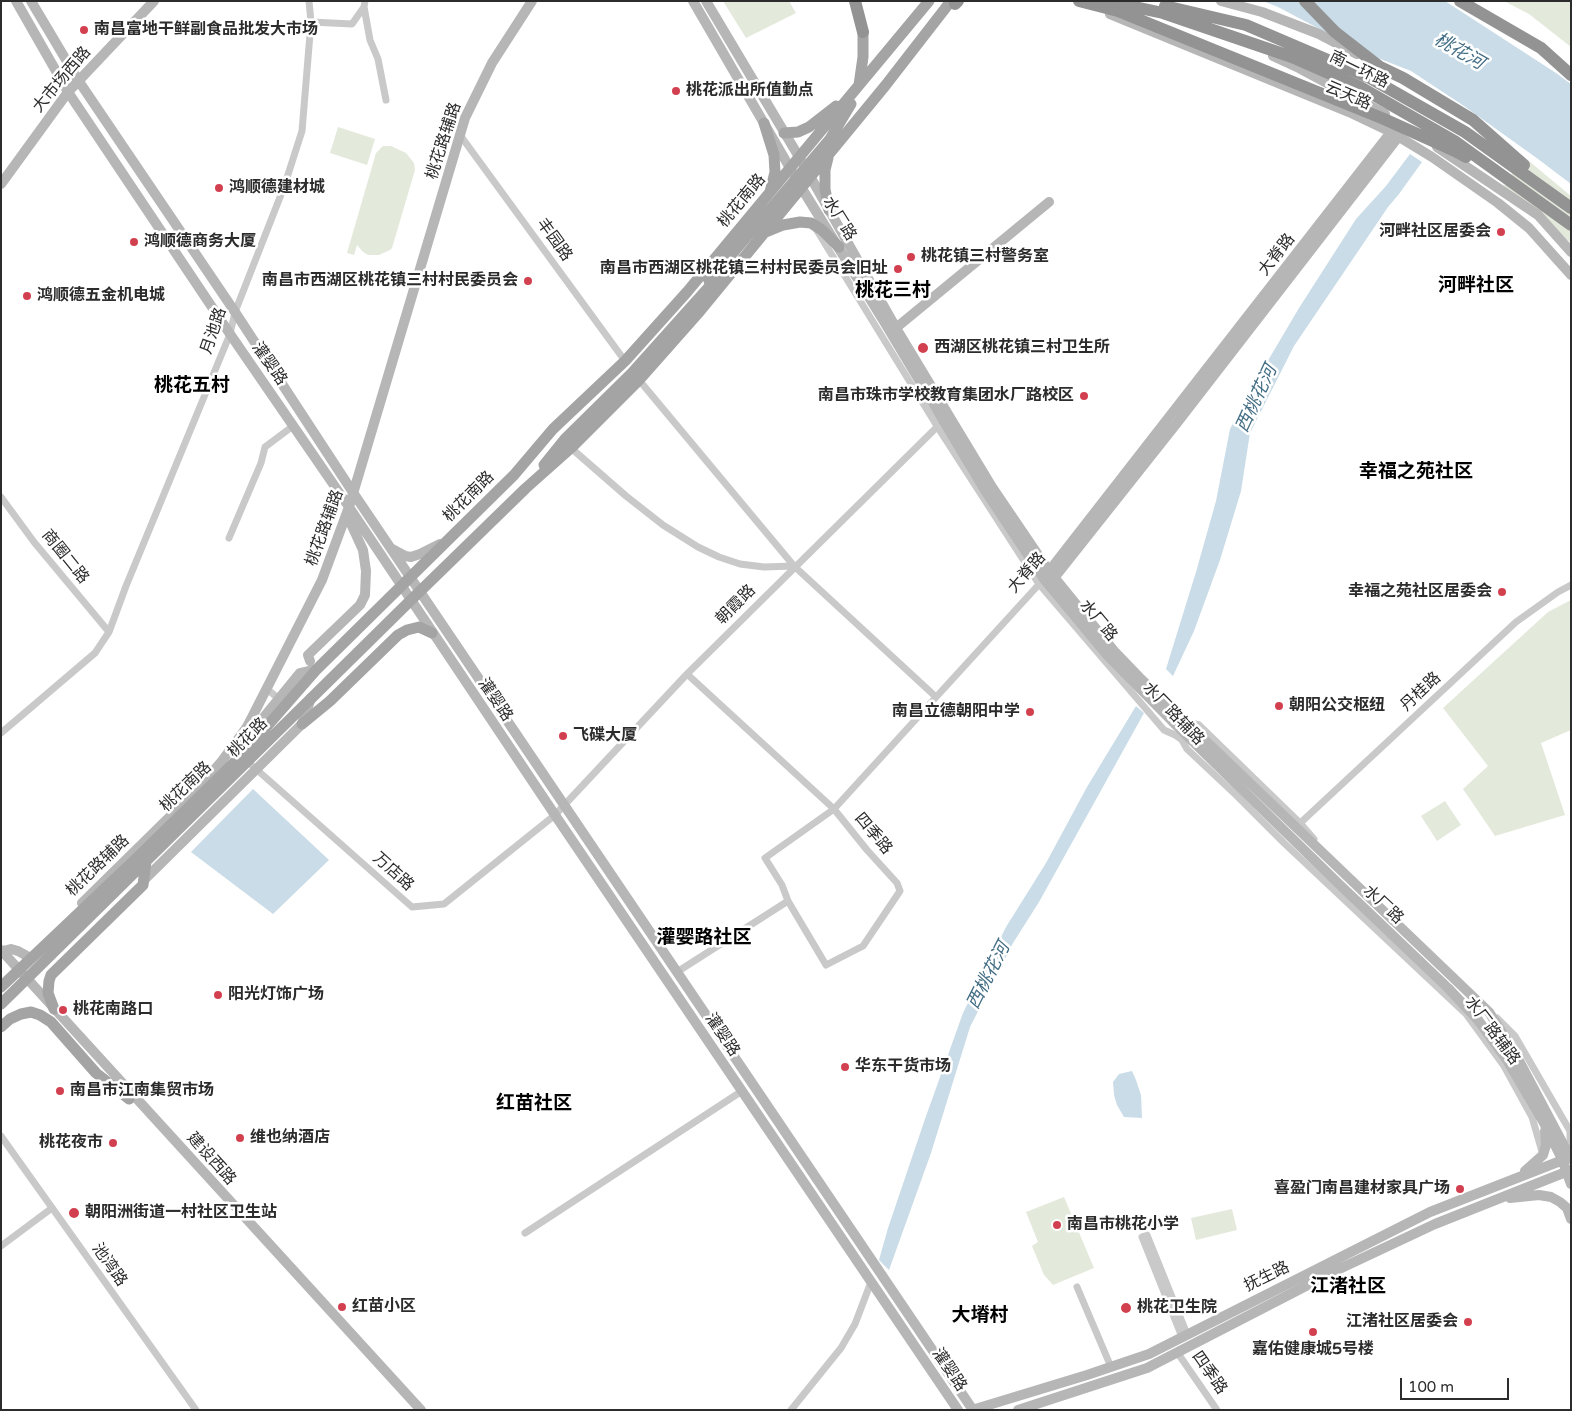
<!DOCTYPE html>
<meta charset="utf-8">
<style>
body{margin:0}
#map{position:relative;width:1572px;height:1411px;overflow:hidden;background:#fff;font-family:"Varela Round",sans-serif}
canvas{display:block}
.frame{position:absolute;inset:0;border:2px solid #2c2c2c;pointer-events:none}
.scale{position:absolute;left:1400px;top:1378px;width:109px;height:22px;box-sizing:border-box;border:2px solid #2c2c2c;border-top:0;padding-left:6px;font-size:15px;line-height:18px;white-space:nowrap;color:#2c2c2c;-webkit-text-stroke:4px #fff;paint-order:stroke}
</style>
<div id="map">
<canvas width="1572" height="1411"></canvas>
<div class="frame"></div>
<div class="scale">100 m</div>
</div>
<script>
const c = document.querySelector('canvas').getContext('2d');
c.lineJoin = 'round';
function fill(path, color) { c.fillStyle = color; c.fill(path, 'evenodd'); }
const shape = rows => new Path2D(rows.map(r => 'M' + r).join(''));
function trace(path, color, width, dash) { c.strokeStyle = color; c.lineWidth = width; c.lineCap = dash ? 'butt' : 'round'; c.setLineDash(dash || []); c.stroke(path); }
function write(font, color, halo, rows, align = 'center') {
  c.font = font + ' "Varela Round","Noto Sans SC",sans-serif'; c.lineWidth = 5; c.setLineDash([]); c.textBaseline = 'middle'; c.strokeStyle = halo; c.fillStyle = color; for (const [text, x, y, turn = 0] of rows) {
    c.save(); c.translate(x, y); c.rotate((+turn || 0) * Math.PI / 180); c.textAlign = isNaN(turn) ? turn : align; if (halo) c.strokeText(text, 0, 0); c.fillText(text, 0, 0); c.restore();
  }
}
const green = shape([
 [723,1,789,1,796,13,746,38],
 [1504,1,1571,1,1571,47,1529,14],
 [338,127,375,139,367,165,330,153],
 [383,146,391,146,406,153,414,163,415,170,392,248,390,250,379,255,368,255,363,252,357,245,354,255,347,253,376,153],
 [1523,156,1571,196,1571,243,1504,186],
 [1571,600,1571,730,1541,743,1565,815,1495,836,1463,789,1488,766,1443,708,1548,612],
 [1445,801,1461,825,1437,841,1421,816],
 [1064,1197,1094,1268,1053,1285,1044,1275,1032,1246,1038,1242,1026,1212],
 [1232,1209,1237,1230,1196,1240,1191,1218]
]);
const water = shape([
 [1263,1,1445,1,1556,73,1571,84,1571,184,1538,159,1464,106,1411,71,1365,53,1278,7],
 [1410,154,1422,162,1399,194,1388,207,1294,346,1250,433,1241,491,1220,560,1194,631,1173,676,1166,669,1196,572,1216,501,1230,429,1250,391,1299,308,1356,219,1386,186],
 [1136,706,1144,713,1039,902,1013,943,970,1027,931,1153,889,1270,879,1260,888,1228,925,1119,963,1013,1006,927,1046,863,1087,787],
 [253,789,329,860,273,914,191,852],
 [1132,1071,1136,1080,1141,1095,1142,1118,1124,1117,1117,1105,1114,1095,1113,1082,1119,1074]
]);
const street = shape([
 [365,1,364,7,370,40,378,59,386,100],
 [311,22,352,24,364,7],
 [460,135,625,361],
 [816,229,937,426,1039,584,1164,730,1175,735,1182,740,1187,749,1236,795,1284,843,1466,1014,1504,1066,1532,1117,1543,1155],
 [639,380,794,566,936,697],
 [571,448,626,496,663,525,698,547,719,557,740,564,764,567,794,566],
 [1,497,34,542,109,632],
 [229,538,261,463,265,447,293,426],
 [687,674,834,809,867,850,897,883,900,891,863,946,826,965,788,901],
 [267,689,279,699],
 [1188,722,1199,725,1300,823,1314,839],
 [1,733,95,653,109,632,126,586,230,334,235,312,284,187,302,131,311,22,309,1],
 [247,761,412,907,444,904,555,815,687,674,940,424],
 [1296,827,1516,622,1558,592,1571,585],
 [677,972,788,901,782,885,765,858,834,809,1042,581],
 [1497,1018,1515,1036,1570,1131,1570,1146],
 [1,1136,196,1410],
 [525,1233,742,1091],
 [1,1246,52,1208],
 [1077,1287,1111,1367],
 [1182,1337,1142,1237,1147,1235,1187,1334],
 [1177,1352,1217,1410],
 [791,1410,841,1348,855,1324,871,1282]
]);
const secondary = shape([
 [16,1,68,92,230,334,349,507,555,815,958,1410],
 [31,1,78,80,235,312,354,494,973,1410],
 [693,1,801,187,885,323,986,492,1044,579,1108,656,1175,724,1341,886,1448,988,1478,1020,1507,1060,1544,1123,1562,1159,1571,1184],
 [706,1,802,162,896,328,992,487,1049,571,1114,651,1139,677,1489,1012,1515,1053,1571,1159],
 [1221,1,1262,12,1319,34,1357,54],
 [1110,14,1349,112,1391,132,1432,157,1498,203,1529,228,1571,275],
 [1273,56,1299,68,1385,114],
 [1437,147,1538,215,1571,252],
 [1,184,68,92,154,1],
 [891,332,1049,202],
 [392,549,405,556,411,557,420,554,440,544],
 [1046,575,1391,132],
 [1051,582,1177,423,1399,136],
 [310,661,308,655,360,605,365,595,366,571,363,550,347,515],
 [247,738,300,673,317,669],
 [144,880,302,724,311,698],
 [82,903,196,791,222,761,247,727,322,580,349,507,465,118,492,63,532,1],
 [1,950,421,1410],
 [3,951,11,949,18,951,27,956],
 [1525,1171,1543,1155,1546,1145,1545,1131],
 [1510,1198,1539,1195,1551,1197,1560,1202,1567,1208,1571,1219],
 [972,1410,1087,1375,1149,1354,1430,1212,1568,1158],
 [1018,1410,1147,1368,1335,1271,1435,1224,1571,1170]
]);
const primary = shape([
 [859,85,863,57,863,32],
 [764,123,774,155,775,172,770,192],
 [784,133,798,132,809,127,836,106],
 [828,158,825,170,825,189,829,210],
 [766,232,783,225,800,222,811,223,822,230,839,247],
 [709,281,830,139,851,104],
 [544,465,565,439,632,373,718,277],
 [302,724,330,701,398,635,407,630,419,627,432,633],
 [1,987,139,856,241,756,317,669,514,475,553,429,625,361,687,292,929,1],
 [1,1004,411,600,526,488,571,448,639,380,700,311,885,86,951,1],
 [54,1009,48,993,49,981,51,975,143,885,146,861],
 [1,1027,10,1019,21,1014,31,1012,40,1015,51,1022,96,1073,129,1099]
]);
const highway = shape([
 [855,1,863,32],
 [1079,1,1118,11,1384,119,1455,151,1466,157],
 [1106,1,1163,13,1292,57,1360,87,1456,142,1571,225],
 [1305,1,1335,32,1380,67,1403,78,1473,120,1524,165],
 [1460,1,1541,48,1571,75],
 [955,4,958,1],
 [1165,6,1246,25,1370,78,1465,132,1571,208]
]);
const markers = [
 [84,30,5,"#d2404f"],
 [676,91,5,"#d2404f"],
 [219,188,5,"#d2404f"],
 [1501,232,5,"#d2404f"],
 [134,242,5,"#d2404f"],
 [911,257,5,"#d2404f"],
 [898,269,5,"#d2404f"],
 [528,281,5,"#d2404f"],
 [27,296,5,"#d2404f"],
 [923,348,6,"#d2404f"],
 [1084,396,5,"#d2404f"],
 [1502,592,5,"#d2404f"],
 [1279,706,5,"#d2404f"],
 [1030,712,5,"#d2404f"],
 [563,736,5,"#d2404f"],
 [218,995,5,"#d2404f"],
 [63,1010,5,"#d2404f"],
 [845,1067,5,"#d2404f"],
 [60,1091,5,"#d2404f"],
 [240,1138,5,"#d2404f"],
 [113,1143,5,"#d2404f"],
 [1460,1189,5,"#d2404f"],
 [74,1213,6,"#d2404f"],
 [1057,1225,5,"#d2404f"],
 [342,1307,5,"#d2404f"],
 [1126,1308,6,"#d2404f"],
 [1468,1322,5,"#d2404f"],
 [1313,1332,5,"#d2404f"]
];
const poiNames = [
 ["南昌富地干鲜副食品批发大市场",94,30],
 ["桃花派出所值勤点",686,91],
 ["鸿顺德建材城",229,188],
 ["河畔社区居委会",1491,232,"right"],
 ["鸿顺德商务大厦",144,242],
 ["桃花镇三村警务室",921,257],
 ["南昌市西湖区桃花镇三村村民委员会旧址",888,269,"right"],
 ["南昌市西湖区桃花镇三村村民委员会",518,281,"right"],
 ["鸿顺德五金机电城",37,296],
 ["西湖区桃花镇三村卫生所",934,348],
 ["南昌市珠市学校教育集团水厂路校区",1074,396,"right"],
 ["幸福之苑社区居委会",1492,592,"right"],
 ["朝阳公交枢纽",1289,706],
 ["南昌立德朝阳中学",1020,712,"right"],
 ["飞碟大厦",573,736],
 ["阳光灯饰广场",228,995],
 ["桃花南路口",73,1010],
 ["华东干货市场",855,1067],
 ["南昌市江南集贸市场",70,1091],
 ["维也纳酒店",250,1138],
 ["桃花夜市",103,1143,"right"],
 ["喜盈门南昌建材家具广场",1450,1189,"right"],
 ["朝阳洲街道一村社区卫生站",85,1213],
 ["南昌市桃花小学",1067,1225],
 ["红苗小区",352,1307],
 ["桃花卫生院",1137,1308],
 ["江渚社区居委会",1458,1322,"right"],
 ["嘉佑健康城5号楼",1313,1350,"center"]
];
const streetNames = [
 ["南一环路",1359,70,26],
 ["大市场西路",62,80,-50],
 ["云天路",1348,96,23],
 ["桃花路辅路",444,141,-72],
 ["桃花南路",742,201,-50],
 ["水厂路",839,219,58],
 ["丰园路",554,240,54],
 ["大脊路",1277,255,-52],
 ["月池路",214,331,-71],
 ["灌婴路",269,364,55],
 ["桃花南路",469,497,-45],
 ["桃花路辅路",325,528,-70],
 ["商圈二路",65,557,51],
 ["大脊路",1027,573,-49],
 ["朝霞路",736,605,-45],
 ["水厂路",1098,621,50],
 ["丹桂路",1421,692,-43],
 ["灌婴路",495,700,56],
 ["水厂路辅路",1173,714,46],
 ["桃花路",248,738,-45],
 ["桃花南路",186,787,-44],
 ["四季路",873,834,50],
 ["桃花路辅路",98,866,-44],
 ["万店路",393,872,42],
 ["水厂路",1383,905,43],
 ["水厂路辅路",1492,1031,53],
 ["灌婴路",722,1035,56],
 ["建设西路",211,1159,48],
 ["池湾路",109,1265,55],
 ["抚生路",1267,1277,-26],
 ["灌婴路",949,1370,56],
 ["四季路",1209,1373,55]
];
const waterNames = [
 ["桃花河",1459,52,30],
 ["西桃花河",1257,399,-65],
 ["西桃花河",989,976,-63]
];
const quarterNames = [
 ["河畔社区",1476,286],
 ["桃花三村",893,291],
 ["桃花五村",192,386],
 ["幸福之苑社区",1416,472],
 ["灌婴路社区",704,938],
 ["红苗社区",534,1104],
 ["江渚社区",1348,1287],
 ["大塉村",980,1316]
];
fill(green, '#e3e9db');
fill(water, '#c9dce7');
trace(street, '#c9c9c9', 7);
trace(secondary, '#b6b6b6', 10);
trace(primary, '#a4a4a4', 11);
trace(highway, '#939393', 12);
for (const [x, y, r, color] of markers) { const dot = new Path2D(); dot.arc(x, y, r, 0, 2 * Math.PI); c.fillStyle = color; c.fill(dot); trace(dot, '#fff', 2); }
write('bold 16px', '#2c2c2c', '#fff', poiNames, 'left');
write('16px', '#2c2c2c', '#fff', streetNames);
write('italic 18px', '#436e85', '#fff', waterNames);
write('bold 19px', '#000', '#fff', quarterNames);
</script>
